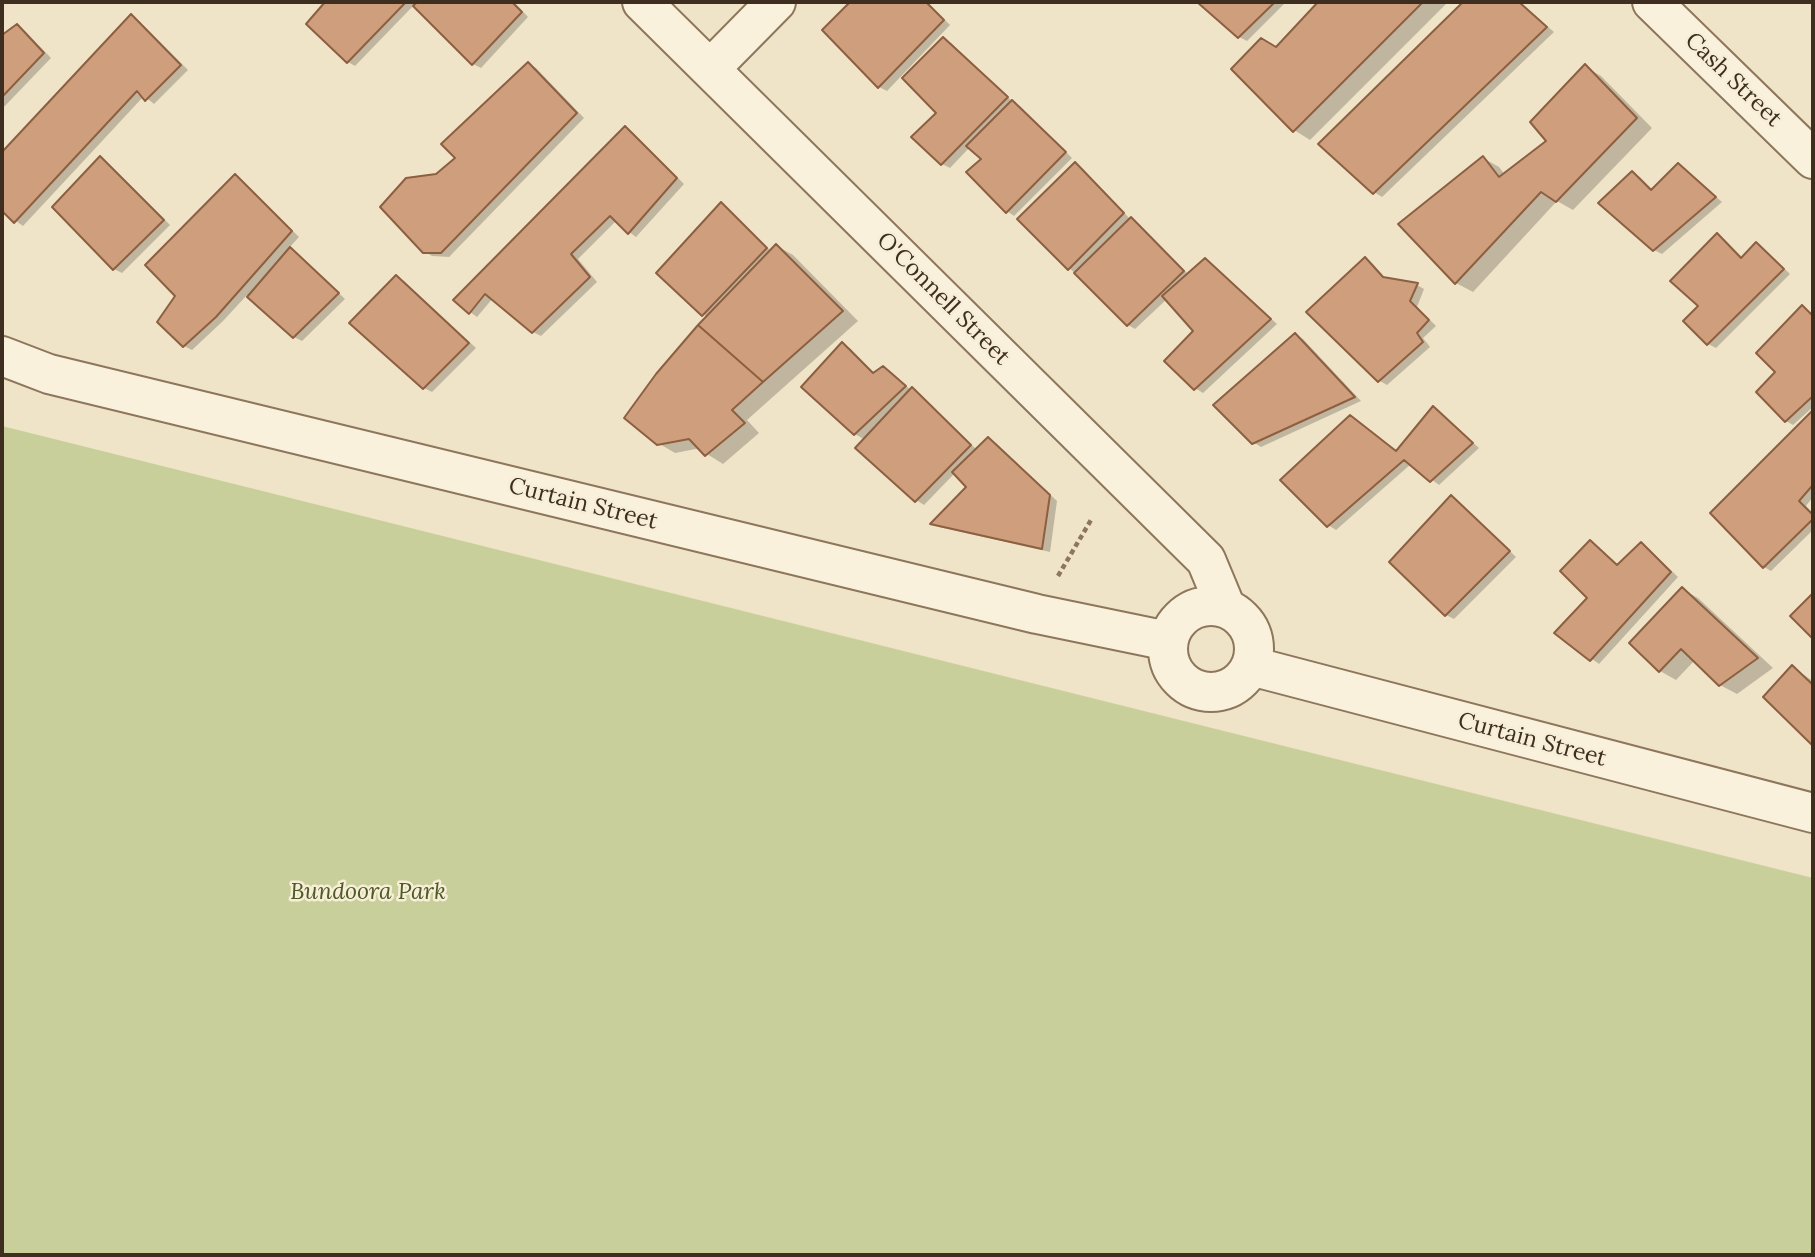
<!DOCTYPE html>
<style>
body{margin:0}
#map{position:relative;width:1815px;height:1257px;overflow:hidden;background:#f0e4c8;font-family:Lora,serif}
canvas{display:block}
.frame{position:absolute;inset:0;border:4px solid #3d2e20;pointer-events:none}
</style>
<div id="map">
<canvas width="1815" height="1257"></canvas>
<div class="frame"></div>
</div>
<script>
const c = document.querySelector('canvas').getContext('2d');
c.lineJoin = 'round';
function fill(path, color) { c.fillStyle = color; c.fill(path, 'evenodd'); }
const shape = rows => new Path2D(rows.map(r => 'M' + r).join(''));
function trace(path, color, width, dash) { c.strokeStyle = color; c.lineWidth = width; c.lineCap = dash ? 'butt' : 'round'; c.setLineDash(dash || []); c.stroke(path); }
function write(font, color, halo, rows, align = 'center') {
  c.font = font + ' Lora,serif'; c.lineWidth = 5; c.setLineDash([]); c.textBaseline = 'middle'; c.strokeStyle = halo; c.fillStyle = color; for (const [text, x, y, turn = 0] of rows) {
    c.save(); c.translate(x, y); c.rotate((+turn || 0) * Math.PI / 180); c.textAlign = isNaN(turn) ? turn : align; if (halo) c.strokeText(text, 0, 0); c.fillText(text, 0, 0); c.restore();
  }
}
const green = shape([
 [2,426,1813,878,1813,1255,2,1255]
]);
const shadow = shape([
 [327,2,514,2,528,17,481,68,473,64,414,5,355,66,348,62,309,24],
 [853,2,927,2,950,25,887,91,879,87,824,30],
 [1199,2,1286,2,1247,41,1239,37],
 [1320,2,1448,2,1310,140,1294,130,1276,48],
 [1466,2,1519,2,1554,32,1382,197,1374,192,1320,143],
 [131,17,139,21,188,70,154,104,144,96,23,226,16,221,2,208,2,155],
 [17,26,25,31,51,58,2,109,2,37],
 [943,39,951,43,1014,103,1020,106,1072,158,1014,216,1007,211,983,159,970,147,950,168,942,164,939,113],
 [529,64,536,68,584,118,449,257,432,256,424,251,437,176,458,158],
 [1585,67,1601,76,1652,128,1573,210,1557,201,1473,292,1456,283,1400,224,1483,158,1499,167,1505,175,1549,142],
 [625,129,633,133,684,184,636,237,629,232,617,220,578,259,597,282,541,336,533,332,493,298,477,317,470,312,456,300],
 [100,158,107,162,170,225,122,273,114,269],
 [1075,164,1083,169,1130,219,1139,224,1189,275,1205,260,1213,265,1277,324,1203,393,1195,388,1196,331,1167,299,1135,329,1128,325,1019,219],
 [1678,165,1686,170,1722,202,1662,254,1654,250,1633,173,1640,177,1653,190],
 [235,176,242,180,299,237,289,248,298,254,345,299,302,341,294,337,247,295,223,321,192,350,184,346,177,296],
 [721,205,728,209,771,251,777,246,793,255,858,321,747,420,759,433,723,464,707,454,701,448,675,453,658,443,708,318,658,273],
 [1717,235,1725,240,1743,258,1756,244,1764,249,1790,274,1716,348,1708,344,1685,321,1700,306],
 [1365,259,1372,263,1387,280,1417,285,1424,289,1417,307,1436,326,1423,338,1430,347,1387,385,1380,381,1309,312],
 [396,277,404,281,476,348,432,392,424,388],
 [1803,307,1813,314,1813,407,1793,425,1786,421,1777,372],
 [1295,335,1303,339,1361,401,1261,447,1253,442],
 [842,344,850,348,875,374,883,368,891,373,912,391,913,389,920,394,977,450,988,439,996,443,1057,501,1050,552,939,527,932,523,969,487,955,473,924,505,916,500,865,440,855,434],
 [1433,408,1441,413,1479,448,1439,485,1411,464,1336,530,1328,525,1351,417,1397,452],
 [1813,413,1813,497,1806,506,1813,513,1813,530,1771,571,1764,567,1713,513],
 [1452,497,1459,502,1516,557,1454,619,1446,615,1392,562],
 [1590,542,1598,547,1618,565,1641,544,1649,549,1678,577,1599,664,1556,633,1589,598],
 [1682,589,1698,598,1773,668,1737,694,1720,685,1695,660,1676,680,1660,671,1631,643],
 [1792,667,1813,681,1813,744,1765,697]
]);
const building = shape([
 [325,2,406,2,347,63,306,24,325,2],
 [417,2,512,2,522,12,472,65,413,6,417,2],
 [850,2,926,2,944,20,878,88,822,30,850,2],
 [1197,2,1275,2,1238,38,1197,2],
 [1318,2,1423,2,1293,132,1231,69,1261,38,1276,47,1318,2],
 [1463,2,1519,2,1547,27,1373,194,1318,144,1463,2],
 [131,14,181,65,145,101,137,91,14,223,2,211,2,152,131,14],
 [17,24,44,53,2,97,2,35,17,24],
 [943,37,1008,97,941,165,911,137,936,113,902,78,943,37],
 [528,62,577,113,441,253,423,253,380,207,406,178,436,174,455,158,441,144,528,62],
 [1585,64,1637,118,1556,202,1541,192,1455,284,1398,224,1483,156,1499,177,1546,141,1530,122,1585,64],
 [1012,100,1066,152,1006,213,966,172,981,159,966,146,1012,100],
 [625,126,677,178,628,234,610,216,571,254,590,277,532,333,485,294,469,314,453,300,625,126],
 [100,156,164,220,113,270,52,207,100,156],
 [1075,162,1124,213,1068,270,1017,219,1075,162],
 [1678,163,1716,197,1653,251,1598,203,1632,171,1651,190,1678,163],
 [235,174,292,231,216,317,183,347,157,322,175,296,145,265,235,174],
 [721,202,767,248,702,316,656,273,721,202],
 [1131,217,1184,271,1127,326,1074,273,1131,217],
 [1717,233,1741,258,1756,242,1784,269,1707,345,1683,321,1698,306,1670,281,1717,233],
 [776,244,843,311,763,382,698,325,776,244],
 [290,247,339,293,293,338,247,297,290,247],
 [1365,257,1383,277,1418,283,1410,301,1429,320,1417,333,1423,342,1378,382,1306,312,1365,257],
 [1205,258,1271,319,1194,390,1164,361,1193,331,1162,296,1205,258],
 [396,275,469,343,423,389,349,323,396,275],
 [1802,305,1813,316,1813,396,1785,422,1756,392,1775,372,1756,353,1802,305],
 [698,325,763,382,732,410,745,423,705,456,689,439,657,445,624,418,656,374,698,325],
 [1295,333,1355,397,1252,444,1213,405,1295,333],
 [842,342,873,373,883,366,906,386,854,435,801,387,842,342],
 [912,387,971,445,915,502,855,448,912,387],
 [1433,406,1473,443,1430,482,1404,460,1327,527,1280,480,1350,415,1396,451,1433,406],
 [1813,410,1813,486,1812,486,1799,501,1813,515,1813,519,1763,568,1710,513,1813,410],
 [988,437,1050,495,1042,549,930,524,966,487,952,472,988,437],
 [1451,495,1510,551,1445,616,1389,562,1451,495],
 [1590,540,1617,565,1641,542,1671,572,1590,661,1554,633,1587,598,1560,571,1590,540],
 [1682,587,1758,658,1719,686,1681,649,1659,672,1629,643,1682,587],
 [1813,593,1813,639,1790,616,1813,593],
 [1792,665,1813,685,1813,746,1763,697,1792,665]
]);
const path = shape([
 [1058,576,1091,520]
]);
const street = shape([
 [642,2,1206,560,1226,608],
 [1652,2,1813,159],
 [710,69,776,2],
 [2,356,49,374,1037,614,1168,641],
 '1168 649a43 43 0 1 1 86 0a43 43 0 1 1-86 0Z',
 [1251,666,1813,813]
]);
const streetNames = [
 ["Cash Street",1733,80,44],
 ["O'Connell Street",943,299,45],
 ["Curtain Street",583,504,14],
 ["Curtain Street",1532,740,15]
];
const parkNames = [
 ["Bundoora Park",368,892]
];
fill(green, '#c9cf9b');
fill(shadow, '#0003');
fill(building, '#cf9f7d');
trace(building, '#8d5f41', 2);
trace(street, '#8d765c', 42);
trace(path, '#8d765c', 4.5, [5, 3.5]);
trace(street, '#faf1dc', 38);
write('23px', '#3d2e20', '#f7eed8', streetNames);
write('italic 23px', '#4d5a26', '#f7eed8', parkNames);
</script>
